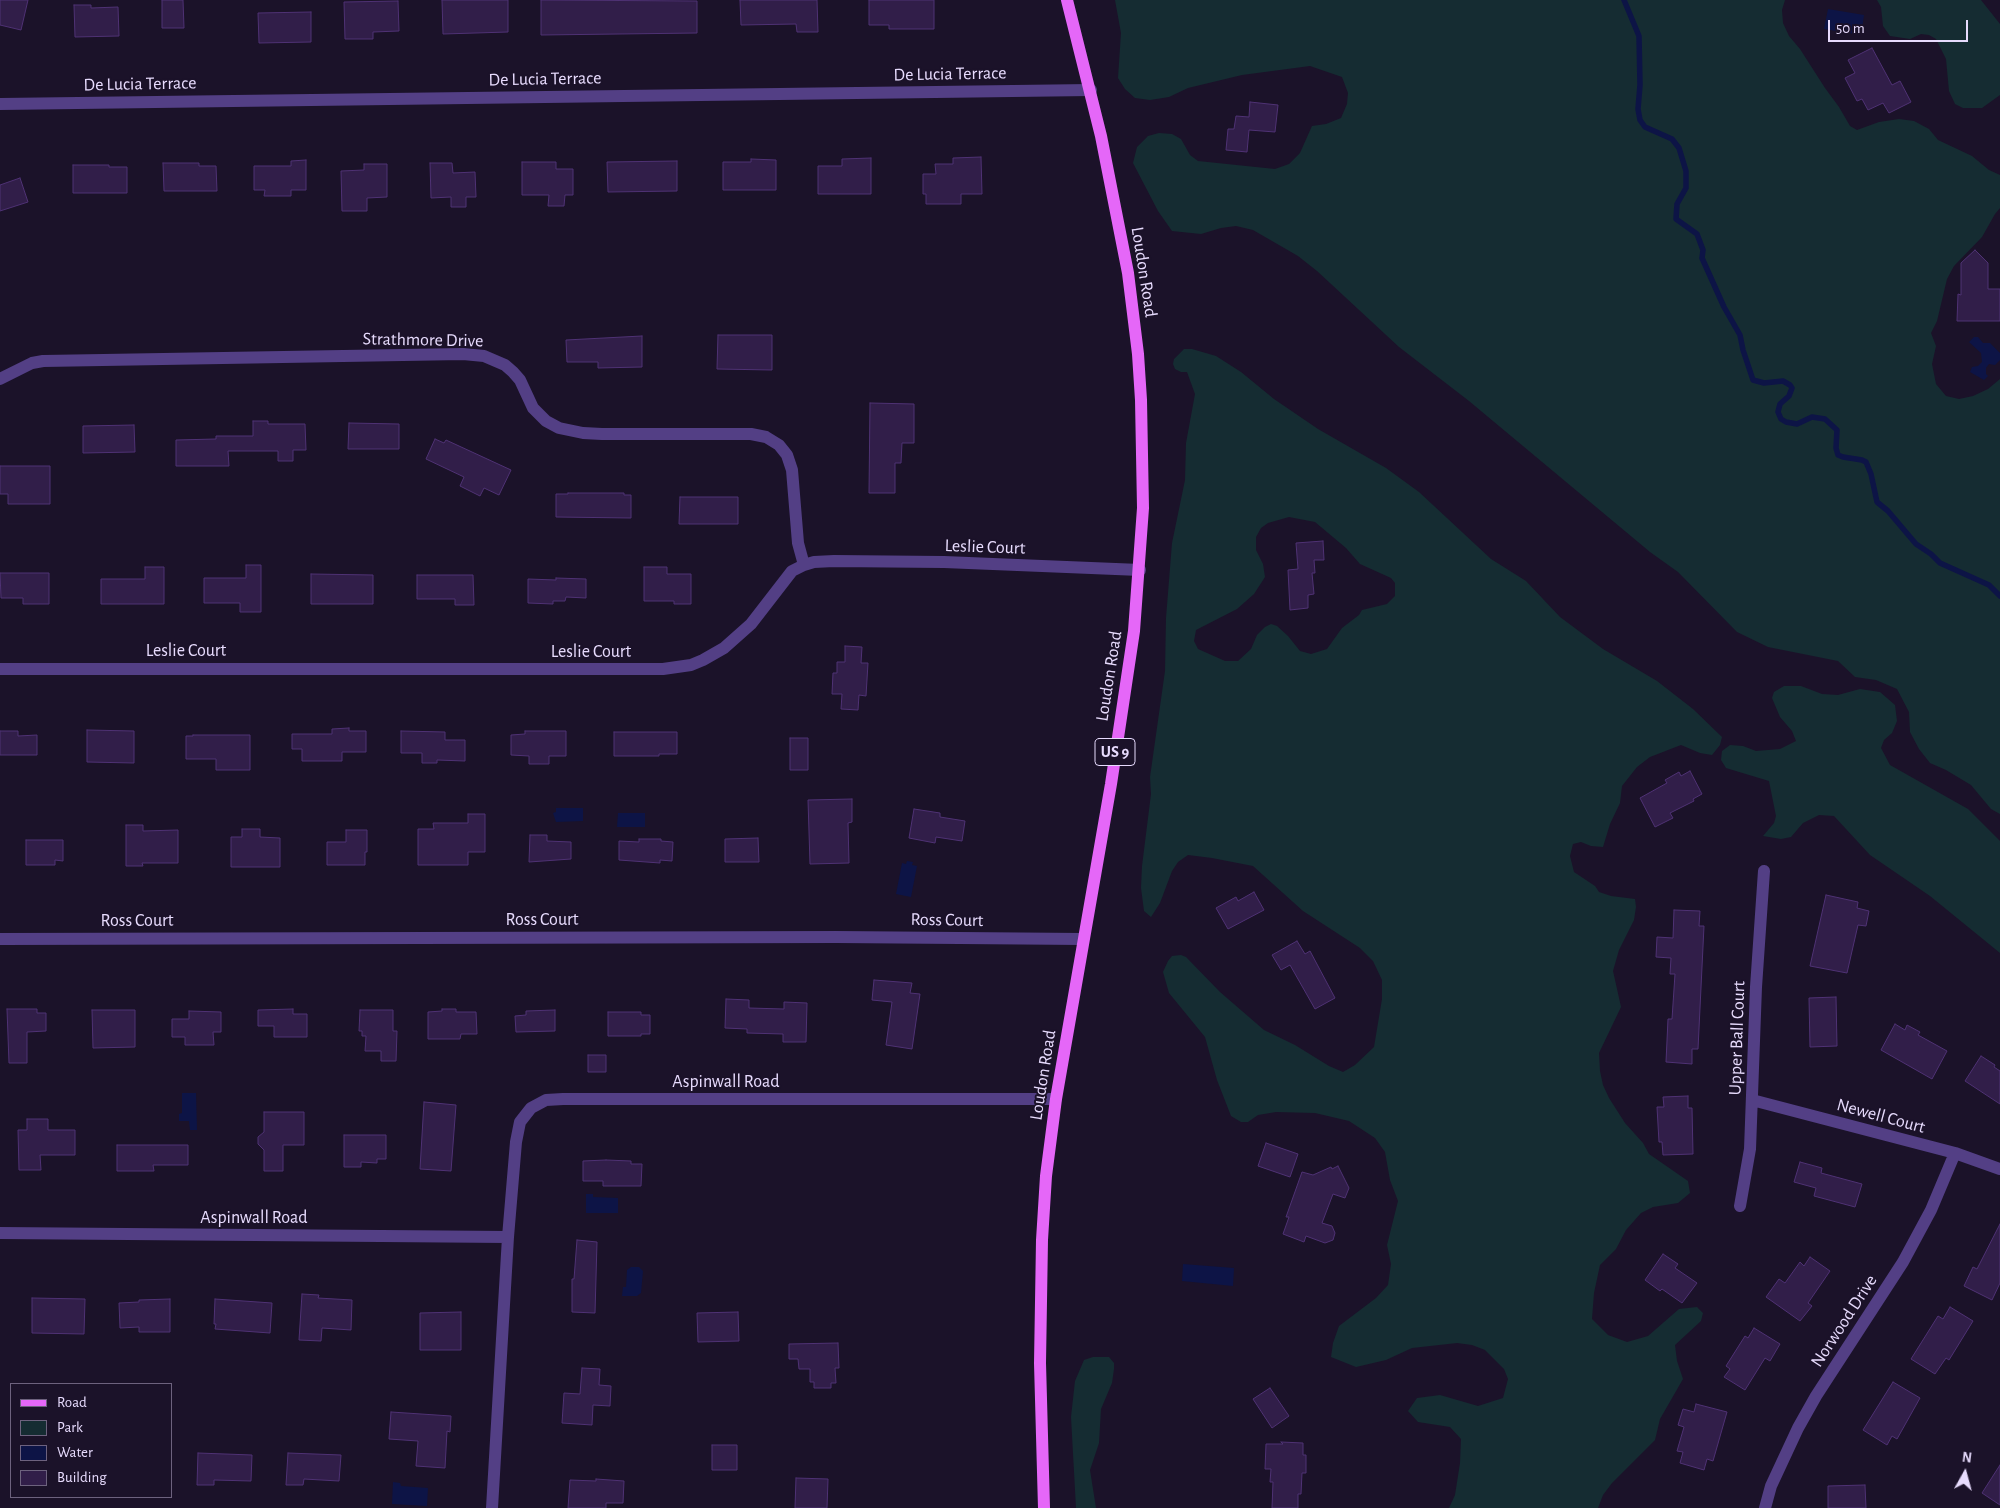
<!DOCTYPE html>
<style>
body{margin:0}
#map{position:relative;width:2000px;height:1508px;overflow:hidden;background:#1b1229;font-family:"Alegreya Sans",sans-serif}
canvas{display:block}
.legend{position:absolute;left:10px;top:1383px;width:162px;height:115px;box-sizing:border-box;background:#1b1229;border:1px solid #6d627e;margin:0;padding:6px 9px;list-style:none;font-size:15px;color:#e7dbfd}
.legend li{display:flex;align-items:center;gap:10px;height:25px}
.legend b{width:25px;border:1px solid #6d627e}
.north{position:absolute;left:1940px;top:1448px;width:50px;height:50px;-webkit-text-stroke:4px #1b1229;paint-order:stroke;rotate:7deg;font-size:14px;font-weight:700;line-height:20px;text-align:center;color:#e7dbfd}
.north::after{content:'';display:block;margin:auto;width:18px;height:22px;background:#e7dbfd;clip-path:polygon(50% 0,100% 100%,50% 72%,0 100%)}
.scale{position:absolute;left:1828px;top:20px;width:140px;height:22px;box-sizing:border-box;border:2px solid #e7dbfd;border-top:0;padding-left:6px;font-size:15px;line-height:18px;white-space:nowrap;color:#e7dbfd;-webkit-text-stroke:4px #1b1229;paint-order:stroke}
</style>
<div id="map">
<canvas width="2000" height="1508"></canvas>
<ul class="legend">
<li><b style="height:6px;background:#e567f8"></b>Road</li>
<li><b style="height:14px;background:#152c32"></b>Park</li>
<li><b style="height:14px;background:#0d1446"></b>Water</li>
<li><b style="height:14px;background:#311e49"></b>Building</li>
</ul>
<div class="north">N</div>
<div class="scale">50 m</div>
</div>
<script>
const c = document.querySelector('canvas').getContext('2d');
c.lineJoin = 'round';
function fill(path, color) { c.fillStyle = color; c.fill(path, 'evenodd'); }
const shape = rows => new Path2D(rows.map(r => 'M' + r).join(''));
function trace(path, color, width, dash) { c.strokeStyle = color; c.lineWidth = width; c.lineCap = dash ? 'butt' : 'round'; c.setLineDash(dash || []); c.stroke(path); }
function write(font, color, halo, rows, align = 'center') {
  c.font = font + ' "Alegreya Sans",sans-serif'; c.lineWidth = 4; c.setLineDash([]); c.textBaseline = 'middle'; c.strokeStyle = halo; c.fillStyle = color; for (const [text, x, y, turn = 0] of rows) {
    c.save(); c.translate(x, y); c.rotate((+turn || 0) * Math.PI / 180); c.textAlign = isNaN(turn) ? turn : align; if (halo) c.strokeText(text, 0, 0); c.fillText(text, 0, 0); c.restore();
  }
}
const green = shape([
 [1115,0,1785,0,1782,10,1783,23,1789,36,1800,49,1825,88,1839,107,1850,126,1857,130,1879,122,1899,119,1914,121,1929,129,1938,140,1972,156,1989,170,2000,175,2000,208,1995,214,1982,237,1954,266,1947,279,1937,321,1931,333,1936,346,1932,364,1936,384,1946,396,1959,399,1973,396,1988,389,2000,379,2000,814,1991,809,1971,785,1946,770,1930,763,1919,749,1910,732,1909,712,1897,689,1876,680,1855,677,1838,661,1768,647,1737,632,1678,572,1650,552,1469,401,1399,347,1317,271,1298,256,1253,230,1236,226,1221,228,1201,234,1172,231,1158,211,1133,163,1137,147,1148,136,1159,133,1172,134,1181,139,1190,155,1198,161,1275,169,1289,164,1300,153,1312,126,1326,124,1341,118,1347,104,1348,93,1342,77,1310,66,1242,75,1188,88,1169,97,1150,100,1135,98,1125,89,1118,78,1121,33],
 [1877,0,1981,0,2000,24,2000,95,1982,108,1963,108,1955,104,1949,91,1946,59,1936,39,1929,35,1921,34,1910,39,1890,36,1883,26,1881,7],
 [1184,349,1192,349,1216,356,1241,372,1274,399,1318,429,1386,468,1419,492,1491,559,1526,581,1560,617,1603,649,1657,681,1693,709,1722,737,1720,745,1712,755,1700,753,1681,745,1650,757,1637,767,1622,786,1620,803,1610,824,1603,847,1591,846,1581,842,1573,844,1570,856,1574,872,1595,886,1599,892,1611,896,1635,899,1636,907,1634,920,1619,950,1613,971,1621,1007,1599,1053,1600,1071,1603,1085,1609,1098,1625,1123,1643,1143,1649,1154,1688,1181,1690,1193,1678,1203,1653,1207,1641,1213,1626,1230,1616,1249,1600,1265,1594,1293,1592,1319,1608,1335,1627,1342,1648,1336,1679,1309,1697,1307,1703,1313,1701,1321,1675,1345,1677,1361,1683,1379,1660,1419,1655,1440,1612,1483,1603,1495,1598,1508,1449,1508,1455,1495,1460,1463,1461,1439,1450,1427,1418,1422,1408,1411,1417,1398,1440,1395,1478,1406,1503,1398,1508,1379,1504,1369,1485,1350,1472,1345,1457,1343,1412,1348,1386,1360,1356,1367,1331,1357,1333,1343,1339,1326,1376,1298,1388,1285,1391,1264,1387,1245,1398,1201,1390,1180,1385,1152,1375,1138,1349,1121,1315,1113,1276,1112,1258,1115,1248,1122,1241,1122,1231,1116,1217,1080,1205,1037,1169,993,1163,972,1168,961,1172,956,1181,955,1186,957,1220,992,1264,1030,1295,1045,1329,1066,1343,1072,1355,1065,1374,1047,1382,999,1382,980,1373,961,1360,948,1303,911,1253,866,1212,858,1188,855,1178,862,1172,871,1160,903,1151,917,1144,911,1141,888,1142,866,1151,794,1150,777,1165,671,1166,618,1172,543,1185,480,1186,443,1195,394,1187,372,1181,372,1175,369,1173,364,1174,359],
 [1289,517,1315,522,1346,548,1360,564,1391,578,1395,583,1395,596,1387,604,1362,610,1359,615,1342,628,1327,649,1311,654,1300,651,1288,636,1277,626,1271,624,1265,627,1257,635,1251,649,1238,661,1225,661,1198,649,1194,641,1196,630,1237,609,1254,594,1265,577,1263,564,1256,550,1256,537,1261,528,1268,523],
 [1784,686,1801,686,1822,694,1838,695,1860,689,1880,692,1895,705,1897,721,1892,733,1884,740,1881,748,1890,765,1968,809,2000,841,2000,953,1930,896,1870,855,1834,816,1819,815,1803,823,1791,837,1781,839,1763,836,1774,823,1776,816,1769,781,1726,768,1721,760,1722,751,1730,745,1743,746,1756,751,1780,749,1796,741,1792,731,1780,717,1772,698,1774,692],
 [1093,1357,1109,1357,1114,1363,1114,1369,1112,1383,1101,1409,1099,1443,1090,1470,1096,1508,1076,1508,1071,1417,1075,1381,1084,1360]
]);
const water = shape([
 [1828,9,1864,15,1861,35,1824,29],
 [1974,337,1978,337,1983,343,1990,343,2000,353,2000,360,1995,365,1989,364,1986,368,1986,374,1988,376,1984,380,1970,372,1972,367,1978,366,1982,362,1981,353,1969,342],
 [556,808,583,808,583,821,556,822,553,813,556,812],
 [618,813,645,813,645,827,617,827],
 [907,861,913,862,912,865,917,866,911,897,896,894,902,863,906,864],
 [182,1093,196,1093,197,1130,190,1130,189,1121,179,1121,179,1114,182,1113],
 [586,1194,593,1194,593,1197,618,1198,618,1213,586,1213],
 [1183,1264,1234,1268,1233,1286,1182,1281],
 [631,1267,639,1267,643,1271,641,1293,637,1296,622,1296,623,1287,626,1287,627,1270],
 [393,1482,400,1483,401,1486,428,1488,427,1506,392,1504]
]);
const stream = shape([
 [1624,0,1639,36,1640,85,1638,109,1640,120,1645,127,1672,139,1679,148,1686,171,1686,188,1677,204,1676,219,1697,234,1703,250,1702,258,1724,307,1740,335,1743,350,1753,380,1764,383,1783,381,1790,385,1792,388,1789,396,1780,404,1778,412,1781,419,1786,422,1797,424,1812,417,1825,419,1837,430,1836,448,1838,455,1843,457,1862,460,1866,462,1871,474,1877,502,1888,511,1916,544,1931,554,1940,563,1989,585,2000,596]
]);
const building = shape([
 [0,0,28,0,21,30,0,25,0,0],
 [162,0,183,0,184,28,162,28,162,0],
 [442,0,508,0,508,32,443,34,442,0],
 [541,0,697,1,697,33,541,35,541,0],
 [740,0,817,0,818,32,797,32,796,24,741,25,740,0],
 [869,0,934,0,934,29,889,29,889,25,869,25,869,0],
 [398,1,399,31,373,32,373,39,345,39,344,2,398,1],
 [74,5,91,5,91,8,118,7,119,36,75,37,74,5],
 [311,12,311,42,259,43,258,13,311,12],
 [1872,48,1892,85,1900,81,1911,102,1889,113,1883,103,1868,110,1862,99,1857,101,1845,78,1855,73,1848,60,1872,48],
 [1250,102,1278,105,1275,132,1249,130,1247,152,1226,150,1228,129,1234,129,1236,116,1249,117,1250,102],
 [981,157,982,194,961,194,961,204,926,204,926,194,923,194,923,174,936,174,935,164,953,164,953,158,981,157],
 [871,158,871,194,818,194,818,166,842,166,842,159,871,158],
 [751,159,776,160,776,190,723,190,723,162,751,162,751,159],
 [306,160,306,190,291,190,291,196,264,196,265,190,254,190,254,166,291,166,291,161,306,160],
 [677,161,677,191,608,192,607,162,677,161],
 [522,162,556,162,556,169,573,169,573,195,565,195,564,206,548,206,549,195,522,195,522,162],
 [163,163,199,163,199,166,216,166,217,191,164,191,163,163],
 [430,163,452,163,453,173,475,172,476,197,466,197,466,207,451,207,451,197,431,198,430,163],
 [364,164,387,164,387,197,367,198,367,211,342,211,341,171,364,170,364,164],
 [73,165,109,165,109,167,127,167,127,193,73,193,73,165],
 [20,178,28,202,0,211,0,185,20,178],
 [1975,250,1988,263,1988,289,2000,289,2000,321,1957,321,1958,294,1961,295,1961,263,1975,250],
 [718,335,772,335,772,370,717,369,718,335],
 [642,336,642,367,598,368,598,362,567,362,566,340,642,336],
 [870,403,914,404,914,443,902,443,901,463,895,463,895,493,869,493,870,403],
 [253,421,268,421,268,424,305,424,306,450,293,450,293,461,278,461,278,451,228,451,229,466,176,466,176,440,216,439,216,436,253,436,253,421],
 [349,423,399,424,399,449,348,449,349,423],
 [134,425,135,452,83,453,83,426,134,425],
 [435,439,444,443,446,440,511,470,499,495,484,488,480,496,460,486,464,477,426,459,435,439],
 [0,466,50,466,50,504,8,504,8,494,0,494,0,466],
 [568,493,624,493,624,495,631,495,631,518,556,517,556,494,568,494,568,493],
 [680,497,738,497,738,524,679,524,680,497],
 [1323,541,1324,560,1314,560,1315,573,1312,573,1314,594,1308,595,1308,608,1290,610,1288,570,1298,569,1296,543,1323,541],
 [246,565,261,565,261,612,240,612,240,603,204,603,204,578,246,578,246,565],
 [145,567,164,567,164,604,101,604,101,579,145,579,145,567],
 [644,567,667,567,667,574,691,574,691,604,674,604,674,601,644,601,644,567],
 [0,573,49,573,49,604,23,604,23,598,1,598,0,573],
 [311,574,373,575,373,604,311,604,311,574],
 [417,575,473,575,474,605,455,605,455,599,417,599,417,575],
 [556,578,586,579,586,598,566,597,565,601,553,601,553,604,528,603,528,579,556,580,556,578],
 [845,646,862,647,861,663,868,663,866,696,859,695,858,710,841,709,842,694,832,694,833,673,837,673,837,662,845,662,845,646],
 [349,728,349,731,366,731,366,752,342,752,342,761,302,761,302,749,292,749,292,734,332,734,332,729,349,728],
 [87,730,134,731,134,763,87,762,87,730],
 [0,731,18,731,18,736,37,735,37,755,0,755,0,731],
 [401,731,445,732,445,740,465,740,465,761,437,760,437,763,422,763,422,753,401,753,401,731],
 [525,731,566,731,566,756,549,756,549,764,529,764,529,756,511,755,511,735,525,734,525,731],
 [614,732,677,732,677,754,659,754,659,756,614,756,614,732],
 [193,735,250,735,250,770,216,770,216,759,186,759,186,736,193,736,193,735],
 [790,738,808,738,808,770,790,770,790,738],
 [1690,771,1702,794,1693,799,1694,801,1670,813,1673,818,1655,827,1640,798,1667,783,1665,780,1679,772,1681,776,1690,771],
 [852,799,852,822,848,823,849,863,810,864,808,800,852,799],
 [914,809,940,813,940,817,965,821,962,841,936,837,935,843,909,838,914,809],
 [468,814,485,814,485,852,468,852,468,865,418,865,418,829,434,829,433,823,468,823,468,814],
 [126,825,143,825,143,831,178,830,178,863,142,863,143,866,126,866,126,825],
 [242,829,260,829,260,837,280,838,280,867,231,867,231,837,242,837,242,829],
 [346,830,367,830,367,852,365,852,365,865,327,865,327,842,346,842,346,830],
 [530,835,547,835,547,841,571,842,571,859,529,862,530,835],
 [758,838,759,862,725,862,725,839,758,838],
 [639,839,661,839,661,841,673,842,672,861,660,860,660,863,619,860,619,841,639,842,639,839],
 [26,840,63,840,63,861,55,860,55,865,26,865,26,840],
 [1254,892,1264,910,1228,929,1216,908,1236,897,1238,901,1254,892],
 [1826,895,1858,902,1857,908,1869,911,1866,926,1858,925,1847,973,1810,966,1826,895],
 [1674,910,1700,911,1699,926,1704,926,1698,1049,1692,1049,1692,1064,1666,1062,1668,1019,1672,1019,1675,974,1670,974,1671,958,1656,957,1657,937,1673,938,1674,910],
 [1297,941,1305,954,1310,951,1335,998,1315,1009,1290,965,1281,970,1272,955,1297,941],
 [874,980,912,983,910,993,920,994,912,1049,886,1045,892,1002,872,1000,874,980],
 [1836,997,1837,1046,1810,1047,1809,998,1836,997],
 [726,999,749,1000,749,1008,784,1009,784,1002,807,1003,806,1042,783,1042,783,1034,747,1033,747,1029,725,1028,726,999],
 [7,1009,37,1009,37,1013,46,1013,46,1031,27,1032,27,1063,9,1063,7,1009],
 [293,1009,293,1014,307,1014,307,1037,274,1037,274,1026,258,1026,258,1010,293,1009],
 [442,1009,456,1009,456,1012,476,1012,477,1034,461,1034,460,1039,428,1039,428,1012,442,1011,442,1009],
 [92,1010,135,1010,135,1047,93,1048,92,1010],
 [360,1010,393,1010,393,1031,397,1031,396,1061,381,1061,381,1051,365,1051,366,1036,362,1036,362,1031,359,1031,360,1010],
 [555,1010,555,1031,516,1032,515,1016,526,1015,526,1011,555,1010],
 [189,1011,221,1012,221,1032,213,1032,214,1045,185,1045,185,1037,172,1037,172,1019,189,1019,189,1011],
 [608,1012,641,1012,641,1015,650,1015,650,1034,641,1034,641,1036,608,1036,608,1012],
 [1895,1024,1905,1030,1907,1025,1920,1032,1918,1035,1947,1051,1932,1079,1881,1050,1895,1024],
 [588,1055,606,1055,606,1072,588,1072,588,1055],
 [1981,1056,1995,1065,1994,1067,2000,1071,2000,1104,1965,1081,1981,1056],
 [1688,1096,1688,1108,1692,1108,1693,1154,1663,1155,1662,1142,1659,1142,1657,1107,1664,1107,1663,1097,1688,1096],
 [424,1102,456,1105,451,1171,420,1169,424,1102],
 [264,1112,304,1112,304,1145,283,1145,283,1171,264,1171,264,1150,258,1144,258,1137,264,1132,264,1112],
 [27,1119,48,1119,48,1130,75,1130,75,1155,40,1155,41,1170,19,1170,18,1130,27,1130,27,1119],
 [344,1135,386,1135,386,1159,377,1159,377,1163,361,1162,361,1167,344,1167,344,1135],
 [1266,1143,1298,1154,1290,1177,1258,1166,1266,1143],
 [117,1145,188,1145,188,1165,153,1165,154,1171,117,1171,117,1145],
 [606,1160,631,1161,631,1164,642,1164,641,1186,603,1186,603,1181,583,1181,583,1161,606,1160],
 [1800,1162,1822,1168,1821,1173,1862,1184,1855,1207,1814,1196,1816,1188,1794,1182,1800,1162],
 [1338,1166,1349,1188,1345,1198,1333,1194,1322,1223,1332,1226,1335,1233,1333,1240,1325,1243,1306,1236,1304,1242,1283,1234,1289,1217,1286,1217,1302,1172,1313,1175,1331,1167,1332,1169,1338,1166],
 [2000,1224,2000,1283,1992,1300,1964,1286,1973,1267,1977,1269,2000,1224],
 [577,1240,597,1242,595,1313,572,1312,572,1279,574,1279,577,1240],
 [1663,1254,1678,1264,1675,1268,1697,1283,1682,1303,1662,1289,1660,1291,1645,1280,1663,1254],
 [1810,1257,1830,1271,1808,1303,1812,1306,1800,1321,1766,1297,1779,1279,1785,1283,1800,1262,1804,1266,1810,1257],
 [302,1294,319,1295,318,1298,352,1300,351,1330,322,1328,321,1341,299,1340,302,1294],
 [32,1298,85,1299,84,1334,32,1333,32,1298],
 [170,1299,170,1332,139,1332,139,1327,120,1328,119,1303,139,1302,139,1300,170,1299],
 [215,1299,272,1303,270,1333,215,1329,216,1324,214,1324,215,1299],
 [1950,1307,1973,1321,1949,1360,1946,1358,1935,1374,1911,1359,1938,1316,1943,1319,1950,1307],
 [461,1312,461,1350,420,1350,420,1313,461,1312],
 [738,1312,739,1341,698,1342,697,1313,738,1312],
 [1754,1328,1780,1344,1770,1361,1765,1358,1745,1390,1724,1377,1730,1369,1726,1366,1745,1336,1748,1338,1754,1328],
 [838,1343,839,1368,835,1368,836,1383,831,1383,831,1388,814,1388,814,1382,810,1382,810,1369,799,1369,798,1359,789,1359,789,1344,838,1343],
 [582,1368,600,1369,599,1385,611,1386,610,1406,593,1405,592,1425,562,1423,564,1393,580,1394,582,1368],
 [1893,1382,1920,1398,1897,1439,1892,1436,1887,1445,1863,1430,1893,1382],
 [1270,1388,1289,1416,1272,1428,1253,1399,1270,1388],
 [1696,1404,1727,1412,1713,1461,1707,1459,1704,1470,1680,1463,1683,1452,1677,1451,1684,1427,1678,1425,1683,1409,1694,1412,1696,1404],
 [391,1412,451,1416,450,1432,447,1431,445,1468,416,1466,418,1441,389,1439,391,1412],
 [1281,1442,1303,1443,1303,1455,1306,1455,1306,1473,1302,1473,1301,1494,1298,1494,1298,1508,1272,1508,1273,1482,1270,1482,1271,1469,1265,1469,1266,1444,1283,1444,1281,1442],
 [712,1445,737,1445,737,1470,712,1470,712,1445],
 [198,1453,252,1455,251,1481,214,1480,214,1485,197,1485,198,1453],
 [288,1453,341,1455,339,1481,304,1479,303,1485,286,1485,288,1453],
 [2000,1465,2000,1505,1982,1493,2000,1465],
 [796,1478,828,1479,827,1508,795,1508,796,1478],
 [596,1479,624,1481,623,1503,606,1503,606,1508,568,1508,570,1480,596,1481,596,1479],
 [1865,1485,1866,1508,1828,1508,1828,1486,1865,1485]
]);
const street = shape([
 [0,104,1091,90],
 [0,379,32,363,43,361,463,354,484,356,505,365,513,372,520,380,533,408,546,421,559,428,583,433,602,434,751,434,766,437,779,445,787,455,792,470,798,543,804,565],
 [0,669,663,669,691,665,703,660,724,648,751,624,792,571,804,565,814,562,834,561,944,562,1140,570],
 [0,939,836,937,1083,939],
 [1752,1100,1955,1153,2000,1169],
 [1740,1206,1750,1149,1756,987,1764,871],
 [0,1233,508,1237],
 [492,1508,508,1237,516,1142,520,1122,531,1108,546,1100,563,1099,1056,1099],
 [1765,1508,1771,1486,1798,1428,1816,1396,1903,1262,1931,1210,1955,1153]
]);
const primary = shape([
 [1044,1508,1040,1363,1042,1240,1046,1176,1056,1099,1111,784,1134,631,1143,508,1141,400,1138,354,1128,273,1101,136,1067,0]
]);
const shields = [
 [1115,752,40]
];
const shieldNames = [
 ["US 9",1115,752]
];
const streetNames = [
 ["De Lucia Terrace",950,74,-1],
 ["De Lucia Terrace",545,79,-1],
 ["De Lucia Terrace",140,84,-1],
 ["Loudon Road",1144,272,81],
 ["Strathmore Drive",423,340,1],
 ["Leslie Court",985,547,2],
 ["Leslie Court",186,651],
 ["Leslie Court",591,652],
 ["Loudon Road",1109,676,-81],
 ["Ross Court",542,920],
 ["Ross Court",947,920,1],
 ["Ross Court",137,921],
 ["Upper Ball Court",1737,1038,-88],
 ["Loudon Road",1043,1075,-81],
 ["Aspinwall Road",726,1082],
 ["Newell Court",1881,1116,15],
 ["Aspinwall Road",254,1218],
 ["Norwood Drive",1844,1321,-57]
];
fill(green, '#152c32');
fill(water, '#0d1446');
trace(stream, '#0d1446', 5.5);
fill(building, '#311e49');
trace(building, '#4f3274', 1);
trace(street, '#533f85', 12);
trace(primary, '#e567f8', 12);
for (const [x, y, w] of shields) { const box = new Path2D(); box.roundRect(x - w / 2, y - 13.5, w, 27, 4); c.fillStyle = '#1b1229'; c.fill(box); trace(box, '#e7dbfd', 1); }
write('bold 16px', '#e7dbfd', null, shieldNames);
write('18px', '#e7dbfd', '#1b1229', streetNames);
</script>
